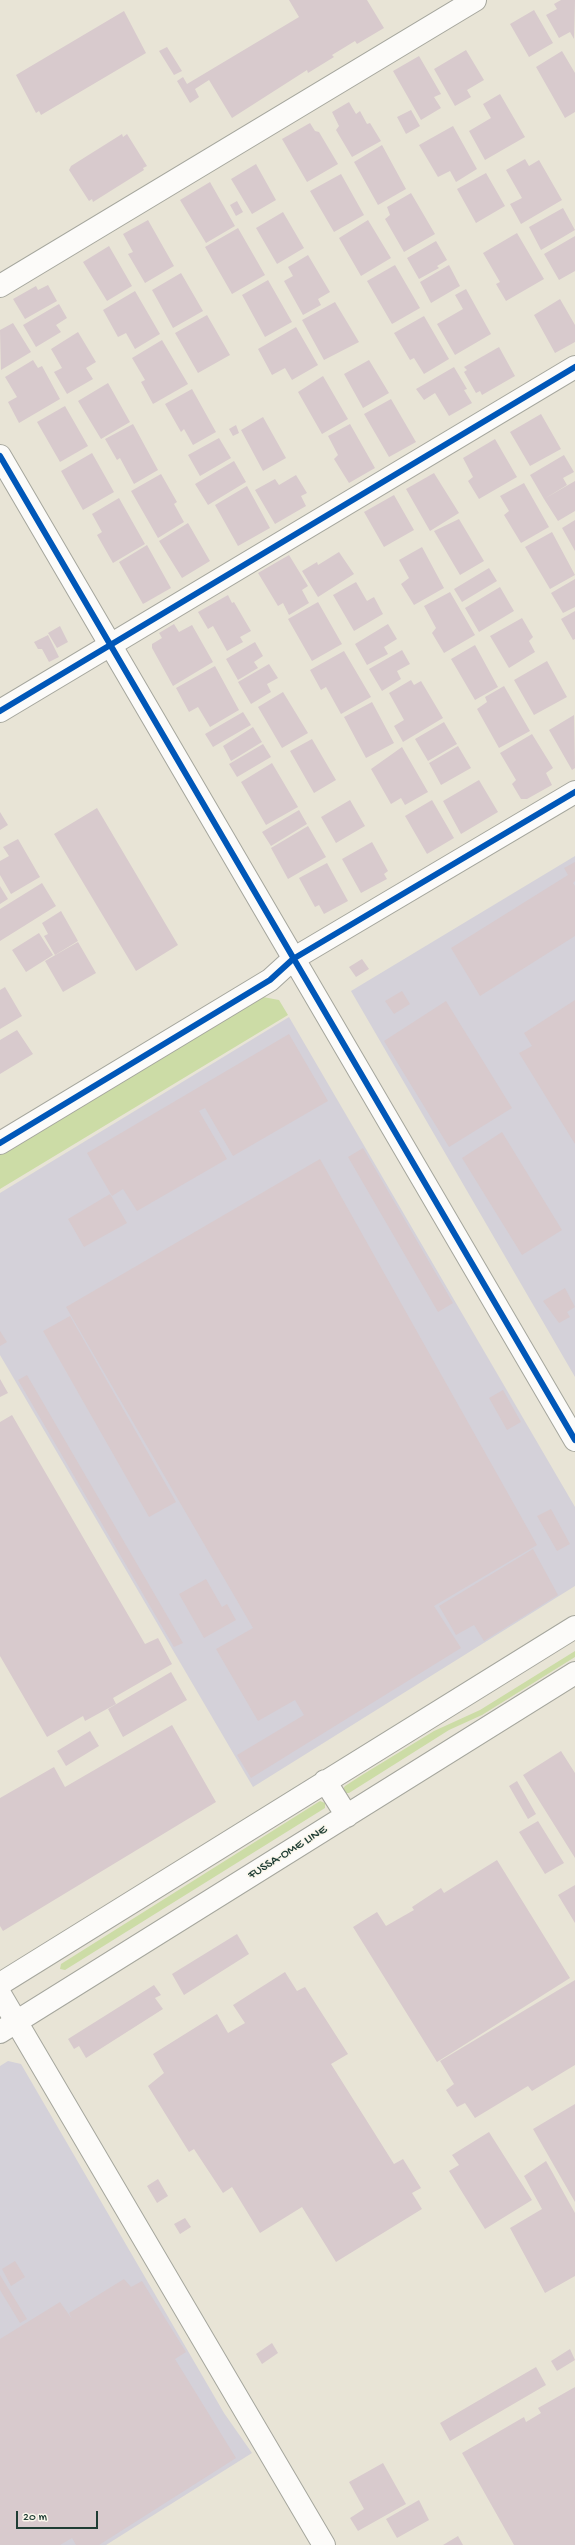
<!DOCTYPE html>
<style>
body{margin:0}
#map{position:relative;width:575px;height:2545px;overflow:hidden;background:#e8e4d6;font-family:"Gochi Hand",sans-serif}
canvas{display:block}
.scale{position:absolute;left:16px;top:2511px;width:82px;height:18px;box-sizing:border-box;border:2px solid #1f3d34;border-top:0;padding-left:5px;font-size:12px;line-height:14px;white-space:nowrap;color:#1f3d34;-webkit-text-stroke:3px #fbf7ec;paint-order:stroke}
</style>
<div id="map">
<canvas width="575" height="2545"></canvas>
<div class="scale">20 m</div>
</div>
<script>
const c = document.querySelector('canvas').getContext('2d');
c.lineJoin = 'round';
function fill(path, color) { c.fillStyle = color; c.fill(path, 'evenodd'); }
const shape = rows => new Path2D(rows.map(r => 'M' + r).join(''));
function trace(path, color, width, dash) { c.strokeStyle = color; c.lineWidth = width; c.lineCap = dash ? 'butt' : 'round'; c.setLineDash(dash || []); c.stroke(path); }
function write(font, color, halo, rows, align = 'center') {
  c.font = font + ' "Gochi Hand",sans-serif'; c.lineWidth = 3; c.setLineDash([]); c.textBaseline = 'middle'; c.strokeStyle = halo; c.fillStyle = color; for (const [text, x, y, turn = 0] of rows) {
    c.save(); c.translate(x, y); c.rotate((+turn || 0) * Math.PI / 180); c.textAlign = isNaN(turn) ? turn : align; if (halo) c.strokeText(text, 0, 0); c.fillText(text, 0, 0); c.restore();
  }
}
const industrial = shape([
 [575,856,575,1377,351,991],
 [289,1017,575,1507,575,1586,253,1787,0,1355,0,1193],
 [8,2061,21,2064,224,2413,252,2453,106,2545,0,2545,0,2066]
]);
const green = shape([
 [263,997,279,1000,288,1015,0,1189,0,1155],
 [575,1651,575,1657,482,1715,449,1730,349,1793,345,1793,343,1789,345,1786,362,1775,434,1731,480,1710],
 [320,1801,325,1803,325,1808,65,1970,60,1969,61,1964]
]);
const building = shape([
 [289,0,367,0,384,28,357,44,355,41,332,55,334,57,308,73,307,70,232,118,209,80,195,89,199,97,190,103,177,81,183,77,187,84,299,17],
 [561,0,575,0,574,39,570,32,559,38,546,15,557,9,554,4],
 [534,10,553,43,529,57,510,24],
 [124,11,146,53,41,115,39,111,36,113,16,75],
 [167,47,182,71,174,75,159,51],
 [466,50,484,80,467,90,471,97,455,106,434,69],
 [562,51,575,73,575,112,565,118,536,67],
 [419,56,441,94,434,97,441,108,421,120,393,71],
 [500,94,525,137,485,160,469,131,491,118,483,104],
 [349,102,356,114,360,111,367,124,370,123,381,141,352,157,336,130,339,126,332,112],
 [411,110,420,126,406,134,397,117],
 [310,123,315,131,319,132,338,164,307,182,282,139],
 [453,126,477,169,456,182,450,171,438,177,419,145],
 [122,134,123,137,127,134,147,166,143,168,144,170,93,202,92,199,89,201,69,170,71,166],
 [382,145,406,189,378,205,354,162],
 [525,159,529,166,539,160,562,200,521,224,510,204,522,198,506,170],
 [256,164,276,200,252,214,231,179],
 [486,173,505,206,476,223,457,189],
 [341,174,364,215,334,232,310,191],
 [210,182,235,226,206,243,180,200],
 [411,193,435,234,404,252,385,219,390,215,387,207],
 [237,201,243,212,236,216,230,205],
 [563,208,575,230,541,250,529,227],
 [283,212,304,248,277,264,256,228],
 [148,220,174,266,145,283,128,254,133,252,123,234],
 [368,220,391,258,361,276,339,238],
 [238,228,265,275,232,294,205,247],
 [517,233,544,279,506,301,496,284,500,282,483,253],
 [575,236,575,271,559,280,544,254],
 [436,241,447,260,437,266,439,268,419,279,407,258],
 [109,246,132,286,107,301,83,262],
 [308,255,330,292,318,299,321,305,303,315,284,281,293,276,288,267],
 [395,265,420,308,392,324,367,281],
 [449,265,460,286,431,303,420,282],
 [181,273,203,311,173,328,152,290],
 [268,280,292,322,265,337,242,295],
 [48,285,57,301,25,319,13,299,36,286,38,290],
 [466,289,491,334,455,355,437,324,463,309,455,295],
 [135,291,160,334,135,349,126,333,118,337,103,310],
 [560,299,575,325,575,342,555,353,534,315],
 [335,302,359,342,324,360,302,320],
 [59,304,67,318,56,325,61,332,36,347,23,325],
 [207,315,230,355,198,373,175,333],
 [424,316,449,359,424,374,414,358,410,360,394,333],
 [13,323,31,352,1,370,0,330],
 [296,327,318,365,292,380,285,368,272,375,258,349],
 [78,332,96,362,86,368,93,379,67,394,54,372,62,368,51,349],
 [162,340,188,384,153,404,141,382,145,380,132,358],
 [499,347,515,376,482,395,480,391,476,393,464,372,467,370,464,367],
 [33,360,38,368,42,366,60,399,19,423,8,402,17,397,5,377],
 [369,360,389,393,363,408,344,374],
 [454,367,467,389,464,390,472,403,449,416,435,393,424,400,416,389],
 [323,376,348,419,322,434,298,392],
 [108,383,130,422,101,439,78,401],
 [192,389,216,432,193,445,184,429,181,432,165,404],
 [391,399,416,442,389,457,364,414],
 [65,406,88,446,60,462,37,422],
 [541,414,561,449,530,466,510,432],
 [263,417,286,458,263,471,241,430],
 [133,424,158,470,134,484,120,458,117,460,105,439],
 [350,424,375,468,349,483,334,459,338,455,328,436],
 [236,425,239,433,233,436,229,429],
 [219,438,231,458,200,476,188,455],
 [495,439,517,477,479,499,468,481,473,477,463,458],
 [92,453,114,492,83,510,61,471],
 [564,455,574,472,563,478,567,485,544,499,530,475],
 [234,461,246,482,208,505,195,484],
 [434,473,459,513,430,531,406,489],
 [161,474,177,502,174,504,184,522,158,538,131,491],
 [296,475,307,493,301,496,306,506,275,524,255,490,275,479,279,485],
 [575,481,575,511,558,521,544,499],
 [524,483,549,527,521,543,504,515,509,511,500,496],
 [247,486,270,528,238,546,215,505],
 [394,495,414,530,384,547,364,512],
 [119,498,145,544,113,563,97,535,102,532,92,514],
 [459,519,484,561,460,575,434,531],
 [575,520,575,551,562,528],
 [188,523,210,561,182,578,159,541],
 [552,532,575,575,550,589,525,547],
 [147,545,171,588,143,604,119,562],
 [422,547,444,588,414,605,401,584,409,578,399,560],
 [339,552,354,574,318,597,302,571,317,562,318,565],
 [289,555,308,586,302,590,309,603,289,615,283,603,278,606,258,573],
 [489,568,497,581,462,602,454,589],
 [575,579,575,607,563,613,551,593],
 [356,582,367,601,374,597,383,614,354,631,333,595],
 [500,587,514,611,479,632,465,608],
 [450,592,475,635,444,653,432,633,436,628,424,606],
 [228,595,232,603,234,602,251,631,240,637,243,642,227,651,213,626,208,629,198,612],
 [318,602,342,644,312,661,288,619],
 [575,611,575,639,573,640,561,619],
 [522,618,533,637,529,641,535,652,509,668,490,636],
 [174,624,179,632,192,625,213,662,173,686,152,648,152,644,162,638,159,633],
 [388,624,397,639,384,647,388,654,367,665,355,644],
 [60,626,68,642,57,648,48,633],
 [48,635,59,657,49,662,42,649,38,649,34,642],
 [255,642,263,656,254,662,258,668,238,680,226,659],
 [475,645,498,687,475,700,451,659],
 [402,650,410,664,397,671,401,679,382,691,369,669],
 [344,651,371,697,341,714,326,687,321,690,310,670],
 [547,661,567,697,534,715,514,680],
 [269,664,278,678,267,684,271,692,251,704,238,682],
 [215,666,239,710,210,727,198,707,189,712,176,688],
 [411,680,414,685,421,681,443,718,403,742,394,726,404,720,389,693],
 [504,686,530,731,499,748,477,709,487,702,485,697],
 [283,692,308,733,282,748,258,707],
 [372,702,394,743,366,758,344,717],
 [243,712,251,725,213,747,205,734],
 [574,715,575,768,572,770,549,730],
 [444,722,457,744,428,761,415,739],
 [253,727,262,742,231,761,223,746],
 [532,734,553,768,546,773,552,785,527,799,521,799,512,784,516,780,500,753],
 [312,739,336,780,314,793,290,751],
 [263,744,271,757,237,777,229,764],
 [458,746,471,768,441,785,429,763],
 [402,747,428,792,405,805,401,798,391,804,371,769],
 [272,763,298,807,266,825,241,782],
 [479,780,498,812,461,834,443,801],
 [350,800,365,826,336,843,321,817],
 [432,800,454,838,427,854,405,816],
 [97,808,178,945,136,971,54,834],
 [299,810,307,824,271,846,262,832],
 [0,812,8,825,0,830],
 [308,826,326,857,288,879,271,848],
 [18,839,40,877,11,894,0,875,0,861,9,856,3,847],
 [372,842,388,871,384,874,387,879,361,893,342,859],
 [575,862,575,881,573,883,575,886,575,936,480,996,451,948,568,875,564,868],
 [327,863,348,901,324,914,319,905,315,907,299,878],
 [42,883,56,906,0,941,0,909],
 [0,886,8,899,0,904],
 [61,911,78,941,55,955,44,936,48,934,42,923],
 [39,933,53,955,26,972,12,950],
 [78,942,96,973,63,992,45,961],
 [362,959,369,969,356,977,349,967],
 [5,987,22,1016,0,1029,0,990],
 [402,991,410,1004,394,1014,385,1001],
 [575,1000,575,1144,519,1053,532,1046,524,1033],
 [446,1001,512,1108,449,1147,384,1041],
 [17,1030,33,1054,0,1074,0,1040],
 [289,1034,328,1101,233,1156,205,1108,199,1111,227,1159,137,1211,123,1189,112,1196,87,1153],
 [502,1132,562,1230,522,1255,462,1158],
 [363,1148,453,1303,438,1312,348,1157],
 [320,1159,537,1545,434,1606,461,1648,251,1778,237,1755,304,1715,295,1700,258,1721,216,1649,253,1628,66,1307],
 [110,1194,127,1223,84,1247,68,1219],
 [565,1288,575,1307,567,1312,570,1317,559,1323,543,1301],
 [70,1316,176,1502,149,1517,43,1331],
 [0,1331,7,1342,0,1346],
 [27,1375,183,1643,174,1647,18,1380],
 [0,1379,8,1393,0,1397],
 [503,1390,521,1422,507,1430,489,1398],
 [12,1415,145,1644,158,1638,172,1664,113,1698,116,1704,85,1721,83,1716,47,1737,0,1656,0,1422],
 [551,1509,570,1544,557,1551,537,1516],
 [533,1549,558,1595,484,1641,474,1625,456,1635,439,1606],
 [206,1579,222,1607,227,1604,236,1620,204,1638,179,1594],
 [171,1672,187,1700,123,1737,108,1709],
 [172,1725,216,1802,3,1931,0,1926,0,1798,54,1767,65,1787],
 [90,1731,99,1746,66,1766,57,1751],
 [561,1751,575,1773,575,1858,523,1775],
 [517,1781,536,1814,528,1819,509,1786],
 [538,1821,564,1863,545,1874,519,1832],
 [497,1860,570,1978,437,2062,353,1927,377,1912,386,1926,414,1910,412,1907,441,1888,444,1893],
 [575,1885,575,1923,558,1895],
 [237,1934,249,1954,184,1995,172,1974],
 [285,1972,297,1991,305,1987,348,2054,331,2064,394,2164,403,2159,421,2188,412,2193,422,2209,336,2262,302,2207,260,2233,232,2187,223,2193,194,2149,189,2152,148,2086,164,2073,153,2054,217,2014,228,2033,245,2023,233,2005],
 [575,1980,575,2065,532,2091,528,2086,475,2118,465,2103,457,2107,446,2090,454,2084,440,2061],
 [154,1985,161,1995,155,1998,163,2009,86,2058,79,2046,74,2049,68,2039],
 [575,2104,575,2202,533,2129],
 [489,2132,532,2200,485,2229,449,2171,459,2165,452,2155],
 [546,2161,575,2213,575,2276,545,2293,510,2228,542,2209,524,2176],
 [158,2179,168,2196,157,2203,147,2186],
 [185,2218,191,2227,180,2234,174,2224],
 [15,2261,25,2277,11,2286,2,2269],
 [0,2275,27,2319,20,2323,0,2290],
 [124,2279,131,2287,142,2281,186,2352,175,2359,236,2458,99,2545,76,2545,72,2538,60,2545,0,2545,0,2339,60,2302,72,2319,69,2313],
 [272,2343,278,2353,262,2364,256,2354],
 [570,2349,575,2360,557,2371,551,2361],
 [536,2367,546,2385,450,2441,440,2423],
 [575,2387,575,2545,514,2545,462,2453,524,2417,526,2422,541,2413,538,2408],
 [383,2463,406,2504,358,2531,350,2518,364,2509,349,2482],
 [419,2500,429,2520,397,2538,386,2519],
 [458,2536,463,2545,443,2545]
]);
const minor = shape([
 [0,286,475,0],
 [0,711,575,367],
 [0,1143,270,980,293,959,575,792],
 [0,1994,324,2545]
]);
const tertiary = shape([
 [0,456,575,1440]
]);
const secondary = shape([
 [325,1781,347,1816],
 [0,1984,575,1627],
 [0,2032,575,1673]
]);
const cycleway = shape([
 [0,456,575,1440],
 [0,711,575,367],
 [0,1143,270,980,293,959,575,792]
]);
const streetNames = [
 ["FUSSA-OME LINE",288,1853,-32]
];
fill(industrial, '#d4d1d9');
fill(green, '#ccdca6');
fill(building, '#d8cacd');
trace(minor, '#a5a69d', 24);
trace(tertiary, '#a5a69d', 24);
trace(secondary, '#a5a69d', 24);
trace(minor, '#fcfbf9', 22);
trace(tertiary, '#fcfbf9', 22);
trace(secondary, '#fcfbf9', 22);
trace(cycleway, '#0057b8', 6);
write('13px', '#1f3d34', '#fbf7ec', streetNames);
</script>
